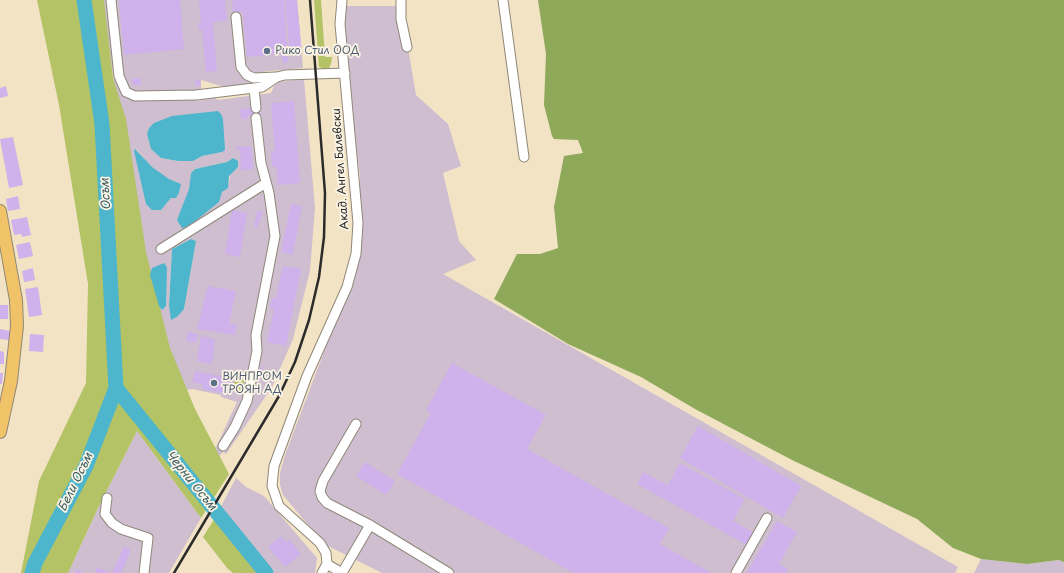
<!DOCTYPE html>
<meta charset="utf-8">
<style>
body{margin:0}
canvas{display:block;background:#f3e3c5}
</style>
<canvas width="1064" height="573"></canvas>
<script>
const c = document.querySelector('canvas').getContext('2d');
c.lineJoin = 'round';
function fill(path, color) { c.fillStyle = color; c.fill(path, 'evenodd'); }
const shape = rows => new Path2D(rows.map(r => 'M' + r).join(''));
function trace(path, color, width, dash) { c.strokeStyle = color; c.lineWidth = width; c.lineCap = dash ? 'butt' : 'round'; c.setLineDash(dash || []); c.stroke(path); }
function write(font, color, halo, rows, align = 'center') {
  c.font = font + ' "Playpen Sans",sans-serif'; c.lineWidth = 3.5; c.setLineDash([]); c.textBaseline = 'middle'; c.strokeStyle = halo; c.fillStyle = color; for (const [text, x, y, turn = 0] of rows) {
    c.save(); c.translate(x, y); c.rotate((+turn || 0) * Math.PI / 180); c.textAlign = isNaN(turn) ? turn : align; if (halo) c.strokeText(text, 0, 0); c.fillText(text, 0, 0); c.restore();
  }
}
const industrial = shape([
 [101,0,297,0,303,68,260,72,260,83,225,87,201,80,201,89,196,90,196,101,215,98,218,100,271,93,274,86,279,82,304,79,315,208,310,271,293,339,272,387,226,454,223,452,216,459,179,386,146,281],
 [149,131,222,152,202,156,193,161,178,161,161,158,151,149,147,134],
 [136,149,151,167,169,179,181,184,179,193,176,198,171,198,161,210],
 [233,158,229,182,219,197,180,214,189,189,191,173,195,169,227,162],
 [191,239,196,241,184,309,169,305,172,249],
 [192,389,221,395,221,397,237,402,216,447,211,447,185,390],
 [343,6,401,6,416,95,448,124,461,166,443,173,459,241,476,260,443,274,958,567,955,573,382,573,324,544,283,495,280,485,280,473,285,455,359,259,360,176,344,56],
 [137,431,201,518,169,573,68,573,98,508],
 [236,478,246,487,264,496,317,558,315,573,267,573,241,552,215,518],
 [981,559,1027,564,1059,560,1064,562,1064,573,974,573]
]);
const green = shape([
 [37,0,104,0,113,78,126,119,146,252,170,348,195,409,229,474,201,518,137,431,98,508,68,573,21,573,39,481,86,383,88,284,59,105],
 [314,0,321,0,325,57,332,57,331,64,329,68,324,69,319,67],
 [235,379,245,380,241,391,233,390],
 [215,518,241,552,267,573,233,573,227,568,203,537]
]);
const forest = shape([
 [538,0,1064,0,1064,562,1059,560,1027,564,981,559,953,548,917,519,792,460,695,409,641,377,568,344,494,299,517,254,540,254,558,248,554,207,564,156,583,153,578,140,554,139,552,136,544,105,546,54]
]);
const water = shape([
 [218,111,221,114,223,119,225,150,222,152,202,156,193,161,178,161,161,158,151,149,147,134,149,128,154,123,172,116],
 [135,149,152,167,169,179,181,184,179,193,176,198,171,198,161,210,152,210,146,204,134,151],
 [233,158,238,161,238,167,229,176,228,188,222,192,219,202,188,227,182,228,177,220,189,189,191,173,195,169,227,162],
 [191,239,196,241,184,309,178,316,171,320,169,305,172,249],
 [164,263,167,267,166,306,162,310,159,306,150,275,152,268]
]);
const river = shape([
 [116,388,266,573],
 [32,573,35,563,86,466,116,388,102,124,84,0]
]);
const building = shape([
 [119,0,180,0,184,49,124,55],
 [199,0,225,0,227,20,213,22,217,71,206,72,202,30,199,31,198,23,201,23],
 [232,0,284,0,288,63,283,63,281,54,247,57,243,12,233,13],
 [285,0,297,0,302,54,290,55],
 [141,78,141,85,133,85,132,79],
 [195,80,200,80,201,85,196,86],
 [6,86,8,96,0,98,0,88],
 [294,101,300,183,278,185,276,167,272,167,271,151,275,151,271,103],
 [249,107,260,108,261,117,253,118,253,115,248,116,248,118,241,119,240,109,249,109],
 [13,137,23,185,9,188,0,139],
 [251,146,253,169,241,170,240,150,237,150,236,147],
 [18,196,20,209,8,211,6,199],
 [291,204,302,206,293,255,281,252],
 [232,210,247,213,240,257,225,254],
 [257,211,263,212,257,228,254,227],
 [27,217,31,235,22,237,21,234,14,235,11,220],
 [30,242,33,256,19,259,16,245],
 [283,266,301,269,286,346,267,342,274,309,270,309,272,298,276,298],
 [33,268,35,280,24,282,22,271],
 [208,286,236,291,229,323,237,324,235,335,197,329],
 [38,287,42,315,29,317,25,289],
 [0,305,8,305,8,319,0,319],
 [0,329,10,331,9,340,0,339],
 [188,332,198,334,196,343,186,341],
 [30,334,44,335,43,352,29,351],
 [201,336,215,339,212,364,197,361],
 [0,351,4,352,4,364,0,364],
 [452,363,546,415,527,449,669,528,660,544,711,573,574,573,397,474,431,413,426,410],
 [260,367,263,367,262,372,259,371],
 [195,371,232,379,229,394,202,389,203,384,192,382],
 [0,373,3,373,2,384,0,384],
 [698,426,801,486,783,518,680,458],
 [365,462,395,481,386,495,356,476],
 [680,463,745,499,733,521,754,533,747,545,637,484,643,472,668,485],
 [777,521,797,532,779,564,788,569,786,573,747,573],
 [281,536,286,542,289,539,301,554,285,567,268,547],
 [124,547,131,550,121,573,112,573],
 [97,567,110,573,95,573],
 [76,569,84,573,75,573]
]);
const path = shape([
 [229,391,239,392]
]);
const minor = shape([
 [111,0,119,76,126,92,135,96,196,95,262,87,277,77,285,75,345,73],
 [401,0,401,19,407,47],
 [503,0,524,157],
 [236,17,241,67,247,75,254,78,276,77],
 [254,88,256,108],
 [161,249,266,183],
 [356,424,323,481,320,491,322,497,327,503,370,525,449,573],
 [223,446,235,427,247,401,257,351,256,335,275,236,269,193,261,163,256,118],
 [107,498,105,514,112,523,121,529,148,538,144,573],
 [327,564,326,553,320,543,279,506,272,486,274,466,307,376,347,287,356,254,358,223,340,24,342,0],
 [327,564,342,573,370,525],
 [322,573,327,564],
 [736,573,767,518]
]);
const major = shape([
 [0,211,16,300,17,326,11,381,0,432]
]);
const rail = shape([
 [174,573,279,396,295,362,309,320,319,277,324,237,325,193,310,0]
]);
const markers = [
 [267,51,4,"#5c6f8a"],
 [214,383,4,"#5c6f8a"]
];
const serviceNames = [
 ["Рико Стил ООД",275,51],
 ["ВИНПРОМ -",222,377],
 ["ТРОЯН АД",222,390]
];
const streetNames = [
 ["Акад. Ангел Балевски",341,169,-94]
];
const waterNames = [
 ["Осъм",106,194,-93],
 ["Черни Осъм",191,481,51],
 ["Бели Осъм",76,482,-64]
];
fill(industrial, '#cebed0');
fill(green, '#b3c365');
fill(forest, '#8ea95a');
fill(water, '#4db5cc');
trace(river, '#4db5cc', 15);
fill(building, '#cfb1eb');
trace(minor, '#8f8778', 11);
trace(major, '#8f8778', 14);
trace(path, '#8f8778', 1.5, [3, 3]);
trace(minor, '#fff', 9);
trace(major, '#f1c369', 12);
trace(rail, '#2b2b2b', 2.5);
for (const [x, y, r, color] of markers) { const dot = new Path2D(); dot.arc(x, y, r, 0, 2 * Math.PI); c.fillStyle = color; c.fill(dot); trace(dot, '#fcf5e5', 1.5); }
write('11px', '#4e5e75', '#fcf5e5', serviceNames, 'left');
write('11px', '#2b2b2b', '#fcf5e5', streetNames);
write('italic 12px', '#375b63', '#fcf5e5', waterNames);
</script>
